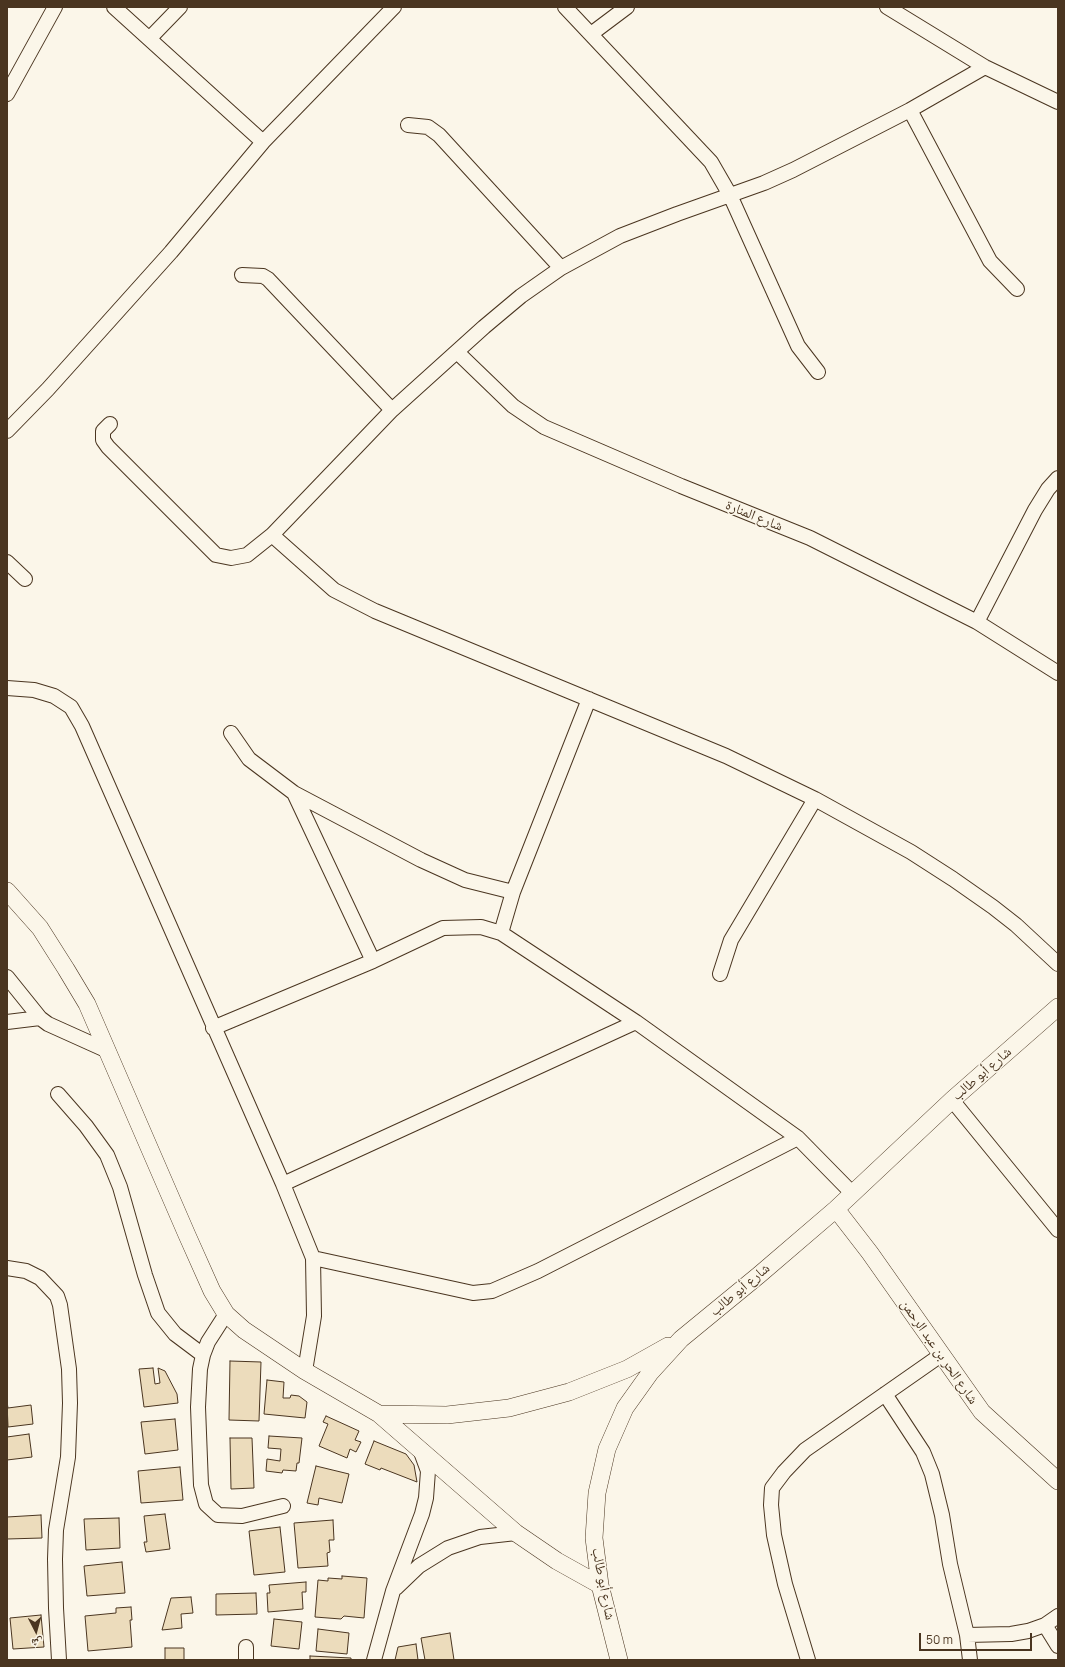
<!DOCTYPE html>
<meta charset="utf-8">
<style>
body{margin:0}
#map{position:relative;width:1065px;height:1667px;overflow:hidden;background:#fbf6e9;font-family:Manrope,"Noto Naskh Arabic",sans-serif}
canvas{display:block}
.frame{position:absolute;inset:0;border:8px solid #4a3520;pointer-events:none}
.north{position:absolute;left:16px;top:1611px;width:40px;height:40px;-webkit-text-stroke:3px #fbf6e9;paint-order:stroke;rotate:174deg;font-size:11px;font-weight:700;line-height:16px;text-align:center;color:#4a3520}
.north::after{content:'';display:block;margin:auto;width:14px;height:18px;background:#4a3520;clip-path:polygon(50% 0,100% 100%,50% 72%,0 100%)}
.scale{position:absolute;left:919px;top:1633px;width:113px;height:18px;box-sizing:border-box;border:2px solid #4a3520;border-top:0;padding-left:5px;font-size:12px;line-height:14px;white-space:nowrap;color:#4a3520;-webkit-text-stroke:3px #fbf6e9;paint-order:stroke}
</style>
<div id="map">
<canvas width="1065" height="1667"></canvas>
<div class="frame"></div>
<div class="north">ش</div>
<div class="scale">50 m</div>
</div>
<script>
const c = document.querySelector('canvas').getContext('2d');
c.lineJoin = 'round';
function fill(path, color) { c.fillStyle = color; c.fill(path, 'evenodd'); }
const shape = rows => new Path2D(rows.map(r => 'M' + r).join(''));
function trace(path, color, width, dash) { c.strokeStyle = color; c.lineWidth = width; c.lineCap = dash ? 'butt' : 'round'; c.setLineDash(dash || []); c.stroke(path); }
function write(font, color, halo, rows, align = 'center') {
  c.font = font + ' Manrope,"Noto Naskh Arabic",sans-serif'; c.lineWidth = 3; c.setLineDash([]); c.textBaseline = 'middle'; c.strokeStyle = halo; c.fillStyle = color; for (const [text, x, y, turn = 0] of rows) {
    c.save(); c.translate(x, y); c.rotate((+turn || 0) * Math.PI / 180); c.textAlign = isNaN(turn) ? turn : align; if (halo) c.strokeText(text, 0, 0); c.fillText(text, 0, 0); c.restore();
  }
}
const building = shape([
 [230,1361,261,1362,259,1421,229,1420,230,1361],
 [153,1368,155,1384,160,1383,158,1368,165,1371,177,1394,178,1403,144,1407,139,1369,153,1368],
 [267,1380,284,1382,283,1398,290,1398,291,1395,299,1396,307,1402,305,1418,264,1414,267,1380],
 [7,1402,8,1408,31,1405,33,1424,8,1427,7,1402],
 [326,1416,359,1431,355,1440,361,1442,356,1452,350,1449,347,1458,319,1446,328,1424,323,1422,326,1416],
 [175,1419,178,1450,145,1454,141,1422,175,1419],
 [29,1434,32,1457,7,1460,7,1437,29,1434],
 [269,1436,302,1438,299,1463,297,1463,296,1471,283,1470,282,1473,266,1471,267,1459,280,1461,281,1449,268,1448,269,1436],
 [230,1438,252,1438,254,1488,231,1489,230,1438],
 [374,1441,406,1454,414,1465,417,1482,381,1468,380,1470,365,1464,374,1441],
 [316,1466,349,1474,342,1503,319,1498,318,1505,307,1503,316,1466],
 [180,1467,183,1500,141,1503,138,1471,180,1467],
 [165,1514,170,1549,146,1552,144,1542,147,1542,144,1516,165,1514],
 [41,1515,42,1538,7,1539,7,1517,41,1515],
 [119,1518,120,1548,86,1550,84,1519,119,1518],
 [333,1520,334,1540,329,1540,330,1552,327,1553,328,1566,298,1568,294,1523,333,1520],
 [280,1527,285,1572,254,1575,249,1531,280,1527],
 [122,1562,125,1593,87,1596,84,1566,122,1562],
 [342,1576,367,1578,364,1618,344,1616,341,1619,315,1617,318,1580,328,1581,328,1578,342,1579,342,1576],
 [306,1582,306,1592,302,1592,303,1609,268,1612,267,1593,270,1593,269,1585,306,1582],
 [256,1593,257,1614,216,1615,216,1594,256,1593],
 [191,1597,193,1613,181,1614,182,1628,162,1630,171,1598,191,1597],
 [131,1607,132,1620,130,1620,132,1647,88,1651,85,1616,116,1613,116,1608,131,1607],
 [41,1615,44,1647,13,1649,10,1618,41,1615],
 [274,1619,302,1622,299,1649,271,1646,274,1619],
 [318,1629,349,1633,347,1654,316,1651,318,1629],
 [450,1633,454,1660,425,1660,421,1638,450,1633],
 [416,1644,418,1660,395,1660,398,1647,416,1644],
 [165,1648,184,1648,184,1660,159,1660,165,1660,165,1648],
 [310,1656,351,1658,351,1660,310,1660,310,1656]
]);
const minor = shape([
 [114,7,263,142],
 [565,7,711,162,730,195,798,346,818,372],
 [887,7,985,67,1058,102],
 [591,34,627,7],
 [150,38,180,7],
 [7,94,55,7],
 [910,110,990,261,1017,289],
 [408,125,428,127,439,135,561,268],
 [242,275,263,276,268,279,392,410],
 [457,352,513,406,544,427,681,486,810,538,977,622,1058,673],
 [110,424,103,431,103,440,108,447,216,555,231,558,247,555,272,535,392,410,484,327,521,296,561,268,620,236,677,214,764,183,793,170,910,110,985,67],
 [7,431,48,389,171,252,263,142,394,7],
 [272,535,334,590,375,611,726,756,815,799,911,852,953,879,993,907,1016,925,1058,964],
 [7,562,25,579],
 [977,622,1035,510,1048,489,1058,478],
 [7,688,34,690,54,696,71,707,82,726,283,1184,313,1258,314,1316,305,1371],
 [231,733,249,759,294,793,421,860,465,880,513,892],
 [294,793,373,961],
 [501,933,513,892,589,699],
 [720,974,731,940,815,799],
 [7,977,40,1018,48,1024,108,1051],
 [7,1022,40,1018],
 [213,1028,373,961,443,928,481,927,501,933,636,1022,798,1138,852,1193],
 [58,1094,86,1126,107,1155,120,1187,145,1275,158,1313,175,1334,203,1355],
 [952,1100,1058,1230],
 [283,1184,636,1022],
 [313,1258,473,1293,492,1291,538,1271,798,1138],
 [7,1268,26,1271,40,1278,57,1296,60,1305,69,1369,70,1403,68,1457,56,1530,55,1559,56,1608,59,1660],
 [226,1314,208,1342,203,1355,200,1369,198,1407,201,1485,206,1504,218,1515,242,1516,283,1506],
 [885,1394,923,1452,932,1474,942,1515,950,1564,967,1635,970,1660],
 [396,1588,419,1566,448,1548,480,1537,516,1533],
 [1045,1625,1058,1646],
 [967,1635,1011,1634,1028,1631,1045,1625,1058,1616],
 [246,1647,246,1660],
 [374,1660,393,1591,422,1514,426,1498,428,1471,421,1452],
 [808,1660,785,1584,774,1535,771,1505,772,1488,784,1472,805,1450,941,1355]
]);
const tertiary = shape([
 [7,891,40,928,66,969,87,1004,187,1235,212,1291,226,1314,244,1330,305,1371,379,1414,516,1533,557,1561,600,1585],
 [836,1209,870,1253,982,1412,1058,1481],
 [379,1414,447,1415,509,1408,569,1392,627,1369,668,1346],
 [619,1660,600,1585,594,1538,597,1493,607,1449,625,1408,650,1373,681,1339,759,1275,836,1209,952,1100,1058,1007]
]);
const streetNames = [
 ["شارع المنارة",754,516,22],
 ["شارع أبو طالب",982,1074,-41],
 ["شارع أبو طالب",740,1290,-40],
 ["شارع الحر بن عبد الرحمن",939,1352,55],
 ["شارع أبو طالب",603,1584,79]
];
fill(building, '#ecdcbc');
trace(building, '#4a3520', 1);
trace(minor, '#4a3520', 16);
trace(tertiary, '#4a3520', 18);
trace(minor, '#fbf6e9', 14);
trace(tertiary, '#fbf6e9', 17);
write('14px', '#4a3520', '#fbf6e9', streetNames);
</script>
